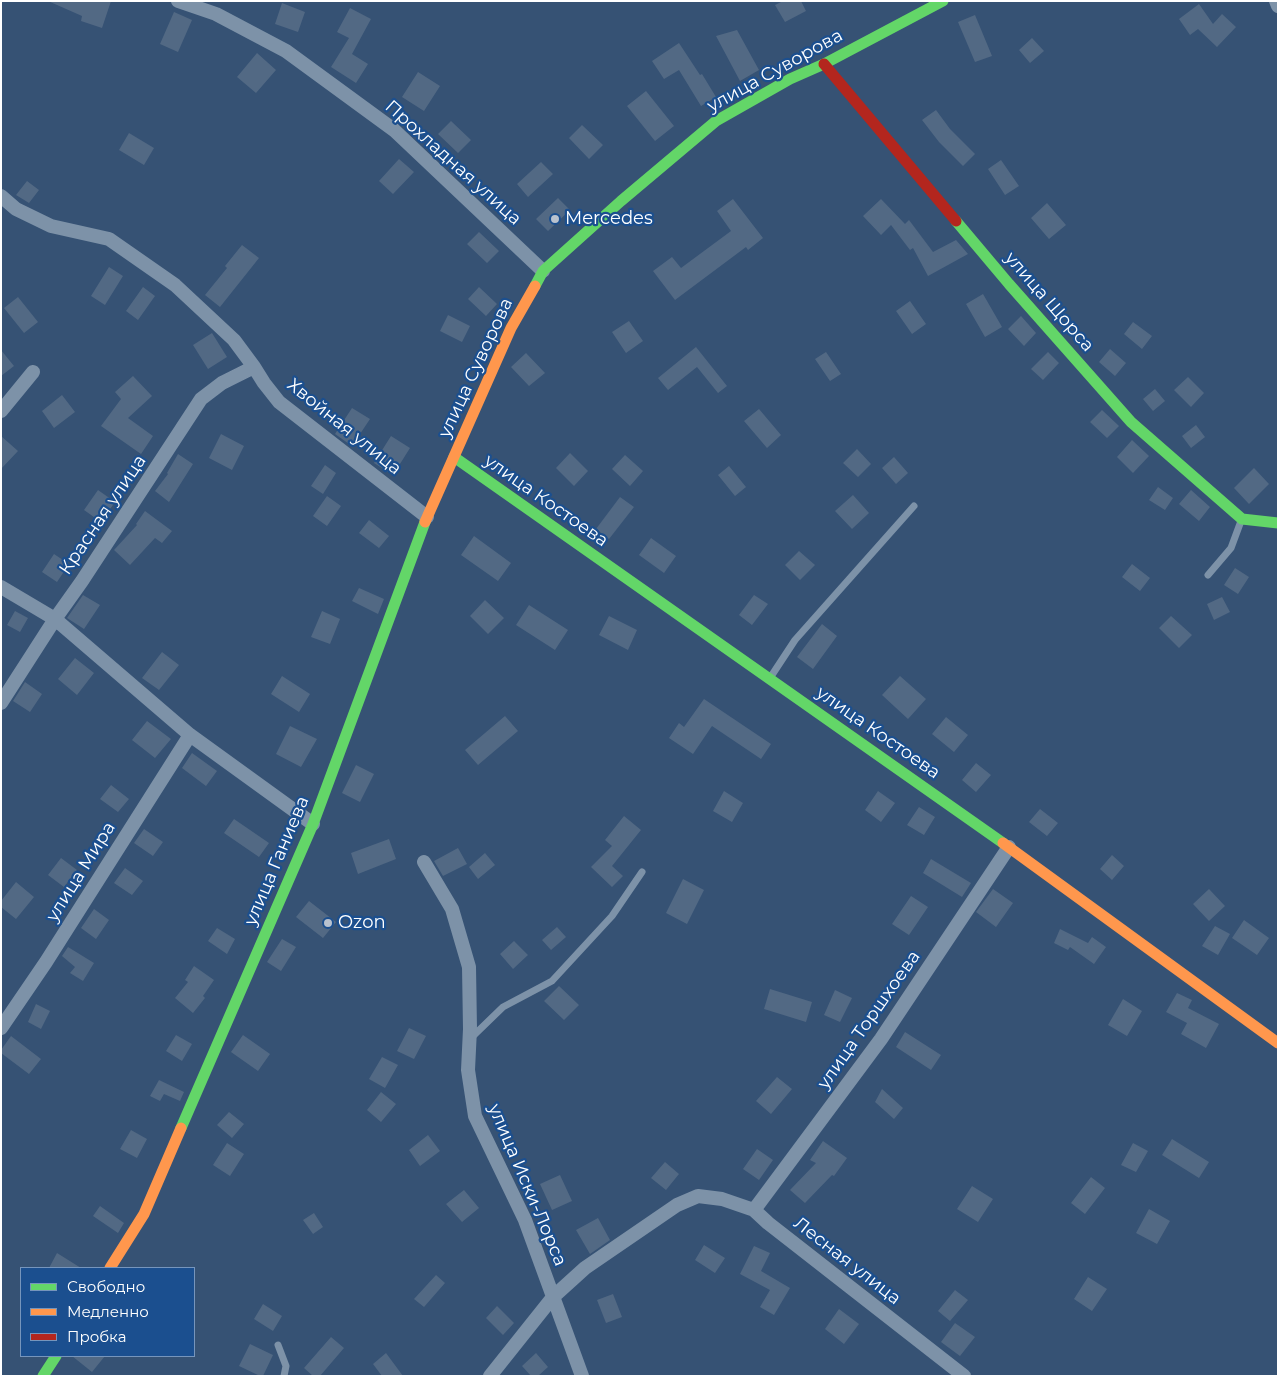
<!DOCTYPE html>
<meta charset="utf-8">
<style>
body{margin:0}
#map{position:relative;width:1279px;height:1377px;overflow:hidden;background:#365274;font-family:Montserrat,sans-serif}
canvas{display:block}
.frame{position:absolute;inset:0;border:2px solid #fff;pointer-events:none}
.legend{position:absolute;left:20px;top:1267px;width:175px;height:90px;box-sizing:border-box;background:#1b4f8f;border:1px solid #7695bc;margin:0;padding:6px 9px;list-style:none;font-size:15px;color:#fff}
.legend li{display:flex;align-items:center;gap:10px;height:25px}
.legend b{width:25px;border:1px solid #7695bc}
</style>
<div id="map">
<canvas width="1279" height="1377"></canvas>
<div class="frame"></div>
<ul class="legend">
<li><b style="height:6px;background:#63d668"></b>Свободно</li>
<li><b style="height:6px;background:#ff974d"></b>Медленно</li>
<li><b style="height:6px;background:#b3261e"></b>Пробка</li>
</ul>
</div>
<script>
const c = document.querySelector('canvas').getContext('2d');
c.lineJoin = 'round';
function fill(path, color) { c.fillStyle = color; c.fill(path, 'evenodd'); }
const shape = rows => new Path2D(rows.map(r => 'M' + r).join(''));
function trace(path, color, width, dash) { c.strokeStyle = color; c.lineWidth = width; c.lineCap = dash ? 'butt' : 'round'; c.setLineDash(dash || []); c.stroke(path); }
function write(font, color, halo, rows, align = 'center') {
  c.font = font + ' Montserrat,sans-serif'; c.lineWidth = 4.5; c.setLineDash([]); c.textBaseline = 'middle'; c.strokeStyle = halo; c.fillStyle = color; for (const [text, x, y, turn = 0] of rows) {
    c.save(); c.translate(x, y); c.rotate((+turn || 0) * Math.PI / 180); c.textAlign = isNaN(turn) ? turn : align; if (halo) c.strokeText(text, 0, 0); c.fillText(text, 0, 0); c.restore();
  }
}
const building = shape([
 [48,1,111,1,102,28,81,21,82,16],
 [783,1,801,1,806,11,785,22,775,5],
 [282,3,305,12,298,32,275,24],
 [1199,4,1213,24,1222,14,1236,27,1217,47,1198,29,1190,35,1179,19],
 [350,8,371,19,352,54,368,64,356,83,331,67,349,38,337,32],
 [174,12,192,20,178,52,160,44],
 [975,15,992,56,975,62,958,22],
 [737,30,759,70,740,81,716,36],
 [1032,38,1044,51,1030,63,1019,50],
 [679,43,700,75,702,74,716,97,701,106,679,70,664,79,652,61],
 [257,53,276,70,256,93,237,77],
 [418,72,440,86,424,111,402,97],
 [646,91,674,126,655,141,627,106],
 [936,110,950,129,975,154,963,166,939,142,922,120],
 [451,121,471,140,458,153,438,134],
 [582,125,603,145,589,159,569,138],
 [129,133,154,148,144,165,119,150],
 [399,159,414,172,393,194,379,181],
 [1001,160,1019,186,1005,195,988,169],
 [541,162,553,174,528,197,517,184],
 [27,181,39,190,29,203,16,195],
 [558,198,570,210,548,231,536,219],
 [733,199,763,238,748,250,746,247,675,300,653,271,672,257,681,268,731,231,717,211],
 [881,199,905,224,909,220,933,252,956,240,968,254,928,276,913,248,910,250,891,225,881,235,863,216],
 [1047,203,1066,225,1049,239,1031,218],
 [479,232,499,251,487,263,467,244],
 [242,245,259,258,220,307,205,295,227,268,225,266],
 [109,267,123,276,105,305,91,296],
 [143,287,155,296,138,320,126,311],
 [479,287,497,304,486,316,468,299],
 [983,294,1002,327,985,337,966,304],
 [18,297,38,322,24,333,4,308],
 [910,301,926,324,912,334,896,311],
 [448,315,470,326,462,342,440,331],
 [1021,316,1036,333,1024,346,1008,329],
 [629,321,643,341,626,353,612,332],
 [1133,322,1152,336,1142,349,1124,334],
 [212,333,227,357,208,369,193,345],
 [696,347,727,386,718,393,697,367,668,390,658,378],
 [1110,349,1126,363,1115,376,1099,362],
 [1,350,14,366,1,376],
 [826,352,841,374,830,381,815,359],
 [1048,352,1059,363,1043,380,1031,369],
 [526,353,545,373,529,386,511,367],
 [133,376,152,396,128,418,153,436,141,454,101,426,121,399,115,392],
 [1188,377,1204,393,1191,407,1174,390],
 [1155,389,1165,401,1153,411,1143,399],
 [62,395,75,412,54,428,42,411],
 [352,408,370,419,352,446,335,434],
 [759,409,781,435,767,448,744,421],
 [1102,410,1119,426,1107,438,1090,422],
 [1196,425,1205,437,1191,448,1182,436],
 [221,434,244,446,232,470,209,458],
 [1,436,18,451,1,469],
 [391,436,410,448,393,475,374,463],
 [1132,440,1149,456,1133,473,1117,457],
 [857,449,871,464,858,477,843,463],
 [570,453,588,471,574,486,556,468],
 [178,454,193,464,169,502,155,491,168,474,167,473],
 [625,455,643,471,630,486,612,469],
 [894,457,908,473,896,484,882,468],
 [325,465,336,473,323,494,311,486],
 [729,466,746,487,735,496,718,475],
 [1254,468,1269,484,1249,504,1234,488],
 [1158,487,1173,498,1165,510,1149,500],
 [98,490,115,502,101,522,84,510],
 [1191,490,1210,507,1199,521,1179,504],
 [853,495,869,513,852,529,835,511],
 [327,496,341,506,327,526,313,516],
 [620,497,634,507,609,539,596,529],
 [145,511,172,531,162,543,155,538,130,565,114,550,137,525,136,524],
 [369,520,389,536,379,548,359,533],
 [474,536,511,563,498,581,461,555],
 [651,538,676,556,664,573,639,555],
 [799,551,815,565,800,580,785,565],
 [54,554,69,564,57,582,42,572],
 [1132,564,1150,578,1140,591,1122,577],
 [1235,568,1249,577,1238,594,1224,585],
 [359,588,384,599,378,614,352,601],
 [83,595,100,605,84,629,67,618],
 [754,595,768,604,752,625,739,615],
 [1222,597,1230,612,1214,620,1207,604],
 [485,600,504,618,488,634,470,616],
 [529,605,568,630,555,650,516,625],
 [15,611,28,618,20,632,7,625],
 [322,611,340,619,330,644,311,637],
 [609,616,637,630,628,650,599,635],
 [1171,616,1192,635,1179,648,1159,628],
 [822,624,837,636,813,669,797,657],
 [162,652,179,665,159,690,142,678],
 [75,658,94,673,77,695,58,679],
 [282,676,310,694,299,712,271,694],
 [900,676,926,699,908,719,882,695],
 [25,682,42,694,30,712,13,701],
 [704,699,771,744,761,759,712,726,693,754,669,738,679,723,684,727],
 [505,716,518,731,478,765,465,750],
 [946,717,968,735,954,752,932,734],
 [147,721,171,739,155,758,132,740],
 [290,726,317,739,301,767,276,754],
 [192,753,217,771,206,786,182,768],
 [976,763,991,775,976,792,962,780],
 [356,765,374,774,360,802,342,793],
 [111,785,129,799,118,812,100,799],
 [724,791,743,803,732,822,713,811],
 [878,791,895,803,881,822,865,810],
 [919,807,935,817,924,835,907,825],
 [1040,809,1058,823,1047,836,1029,822],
 [624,816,641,830,612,866,623,876,612,887,591,867,612,846,605,840],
 [234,819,269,843,259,857,224,833],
 [144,829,163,842,153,856,134,843],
 [389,839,396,859,358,874,351,853],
 [458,848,467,864,443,876,434,861],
 [485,853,495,865,478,879,469,867],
 [1112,855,1124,866,1112,880,1100,869],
 [61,858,77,870,64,887,48,875],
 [931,859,971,883,962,897,923,873],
 [125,868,143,881,132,895,114,883],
 [683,879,704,890,687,924,666,913],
 [16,882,34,897,16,919,1,907,1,901],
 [993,889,1013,903,996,927,976,912],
 [1209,889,1225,906,1209,921,1193,904],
 [911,896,928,907,909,935,892,924],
 [309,901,336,922,323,938,296,917],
 [94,909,109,920,96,939,81,928],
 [1244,920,1269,938,1257,955,1232,938],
 [1215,926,1230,934,1218,955,1202,946],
 [557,927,566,937,551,950,542,940],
 [217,928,235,939,227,954,208,941],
 [1060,929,1088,943,1092,937,1106,947,1094,964,1070,947,1068,950,1054,943],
 [282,939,296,947,281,971,267,962],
 [514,941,528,955,513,969,500,954],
 [68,947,94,963,83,981,70,973,75,967,62,956],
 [194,966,214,980,203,996,205,998,193,1013,175,998,188,982,185,980],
 [559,986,579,1005,564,1020,544,1001],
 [770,989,812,1002,806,1022,764,1009],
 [835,990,852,998,840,1022,824,1015],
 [1177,993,1192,1000,1188,1008,1219,1024,1206,1048,1181,1034,1187,1023,1166,1012],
 [1123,999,1142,1011,1127,1036,1108,1025],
 [36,1004,50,1011,41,1029,28,1022],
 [409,1028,426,1036,414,1059,397,1051],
 [905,1032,941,1055,931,1070,896,1047],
 [176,1035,192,1044,182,1061,166,1051],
 [243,1035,270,1054,258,1071,231,1052],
 [11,1036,41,1059,29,1074,1,1053,1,1050],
 [382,1057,398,1065,385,1088,369,1079],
 [777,1077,792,1089,771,1114,756,1101],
 [159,1080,184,1092,180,1101,164,1094,160,1101,150,1096],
 [882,1089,903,1108,894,1119,875,1102],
 [381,1092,396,1104,381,1122,367,1110],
 [229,1112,244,1124,232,1138,217,1125],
 [131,1130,147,1139,137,1158,120,1149],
 [428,1135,440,1151,420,1166,409,1150],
 [1172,1139,1209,1162,1199,1178,1162,1155],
 [823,1141,847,1158,834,1176,832,1175,805,1203,790,1190,816,1163,810,1160],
 [227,1143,244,1154,230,1176,213,1165],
 [1133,1143,1148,1151,1136,1172,1121,1165],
 [757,1149,773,1160,759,1180,743,1169],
 [665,1162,679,1174,666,1190,651,1178],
 [560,1175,572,1201,552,1210,540,1184],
 [1091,1177,1105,1188,1085,1214,1071,1203],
 [972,1186,993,1199,978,1222,957,1209],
 [464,1190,479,1208,462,1222,446,1204],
 [100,1206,124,1223,118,1233,93,1216],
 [1149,1209,1170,1221,1157,1244,1136,1233],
 [314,1213,323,1227,313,1234,303,1220],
 [598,1218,610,1240,590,1254,576,1230],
 [704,1245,725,1258,715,1273,695,1260],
 [754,1246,770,1253,761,1271,790,1288,774,1315,760,1307,770,1290,740,1274],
 [57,1253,81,1268,49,1268],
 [436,1275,445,1283,424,1307,414,1299],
 [1088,1277,1107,1289,1092,1311,1074,1299],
 [955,1290,968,1300,950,1321,938,1311],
 [613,1294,622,1317,606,1323,597,1300],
 [263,1304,282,1316,273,1331,254,1319],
 [497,1306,514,1323,503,1335,486,1318],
 [839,1309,859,1324,844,1344,825,1329],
 [955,1323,975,1337,960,1356,941,1342],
 [331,1337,344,1348,320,1376,313,1376,304,1368],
 [250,1344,273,1355,263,1376,260,1376,239,1366],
 [386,1353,403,1376,382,1376,373,1364],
 [536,1353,548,1367,538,1376,531,1376,522,1366],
 [72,1356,105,1356,92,1372]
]);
const lane = shape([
 [1208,575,1231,548,1241,521],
 [770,678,795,640,914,506],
 [472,1037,503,1007,552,981,612,916,642,872],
 [278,1345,286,1366,284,1376]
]);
const street = shape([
 [178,1,216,14,286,51,394,130,543,271],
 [1276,1,1278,6],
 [1,196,16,209,51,226,109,239,175,285,234,340,254,367,264,383,279,402,427,517],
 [1,411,33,372],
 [1,587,55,619,190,735,313,824],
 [1,703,55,619,82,581,201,399,222,383,254,367],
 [424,862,452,909,469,967,470,1029,468,1070,475,1116,525,1220,582,1376],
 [1,1028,46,962,190,735],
 [754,1210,881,1039,1009,847],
 [490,1376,553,1297,585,1268,677,1205,698,1196,722,1199,754,1210,768,1223,964,1376]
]);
const fast = shape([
 [956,221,1009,284,1131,422,1242,519,1278,523],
 [535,286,543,271,621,201,716,121,790,79,824,64,943,1],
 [454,457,1003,843],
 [181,1128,313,824,425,522],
 [43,1376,56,1356]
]);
const slow = shape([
 [425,522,511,328,535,286],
 [1003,843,1278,1043],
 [110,1268,144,1214,181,1128]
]);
const jam = shape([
 [824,64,956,221]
]);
const markers = [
 [555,219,5,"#b9c2ce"],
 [328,923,5,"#b9c2ce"]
];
const streetNames = [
 ["улица Суворова",775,71,-29],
 ["Прохладная улица",453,163,42],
 ["улица Щорса",1049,302,49],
 ["улица Суворова",476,368,-65],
 ["Хвойная улица",344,427,39],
 ["улица Костоева",546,501,35],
 ["Красная улица",103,515,-56],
 ["улица Костоева",878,733,35],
 ["улица Ганиева",277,861,-67],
 ["улица Мира",81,872,-58],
 ["улица Торшхоева",869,1020,-55],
 ["улица Иски-Лорса",527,1185,67],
 ["Лесная улица",847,1261,38]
];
const poiNames = [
 ["Mercedes",565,219],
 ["Ozon",338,923]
];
fill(building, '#526984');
trace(lane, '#7d92a8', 7);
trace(street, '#7d92a8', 14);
trace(fast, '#63d668', 11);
trace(slow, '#ff974d', 11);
trace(jam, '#b3261e', 11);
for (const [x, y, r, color] of markers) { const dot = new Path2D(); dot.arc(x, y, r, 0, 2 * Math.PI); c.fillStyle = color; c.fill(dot); trace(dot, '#1b4f8f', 2); }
write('18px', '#fff', '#1b4f8f', streetNames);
write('18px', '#fff', '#1b4f8f', poiNames, 'left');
</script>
